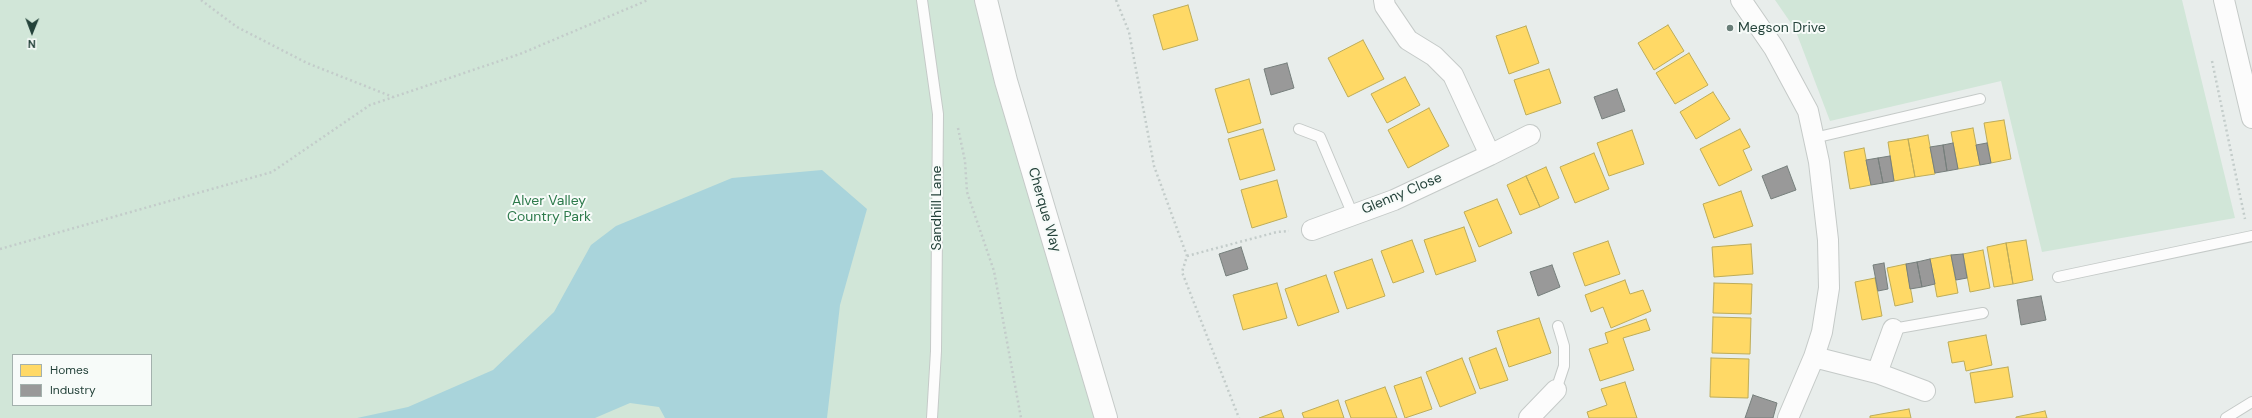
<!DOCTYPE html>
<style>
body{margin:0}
#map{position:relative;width:2252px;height:418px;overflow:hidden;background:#e8edeb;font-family:"DM Sans",sans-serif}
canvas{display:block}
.legend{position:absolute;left:12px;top:354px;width:140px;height:52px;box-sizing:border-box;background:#f7fbf9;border:1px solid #a3b1ad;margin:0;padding:5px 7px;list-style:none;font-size:12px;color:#24423a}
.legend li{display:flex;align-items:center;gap:8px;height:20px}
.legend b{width:20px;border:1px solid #a3b1ad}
.north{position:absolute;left:12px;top:12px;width:40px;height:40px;-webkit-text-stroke:3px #f7fbf9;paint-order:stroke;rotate:181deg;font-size:11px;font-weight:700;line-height:16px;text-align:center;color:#24423a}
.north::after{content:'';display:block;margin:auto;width:14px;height:18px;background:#24423a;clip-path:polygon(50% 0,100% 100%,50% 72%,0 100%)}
</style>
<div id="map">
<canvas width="2252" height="418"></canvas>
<ul class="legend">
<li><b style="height:11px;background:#ffd966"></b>Homes</li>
<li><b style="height:11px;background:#999"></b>Industry</li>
</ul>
<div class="north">N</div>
</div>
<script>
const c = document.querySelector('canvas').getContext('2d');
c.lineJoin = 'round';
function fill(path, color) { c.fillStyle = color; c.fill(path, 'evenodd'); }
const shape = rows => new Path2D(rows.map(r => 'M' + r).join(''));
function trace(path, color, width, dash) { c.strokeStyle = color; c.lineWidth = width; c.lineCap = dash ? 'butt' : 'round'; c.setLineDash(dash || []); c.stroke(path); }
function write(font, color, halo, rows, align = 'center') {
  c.font = font + ' "DM Sans",sans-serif'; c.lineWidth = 4; c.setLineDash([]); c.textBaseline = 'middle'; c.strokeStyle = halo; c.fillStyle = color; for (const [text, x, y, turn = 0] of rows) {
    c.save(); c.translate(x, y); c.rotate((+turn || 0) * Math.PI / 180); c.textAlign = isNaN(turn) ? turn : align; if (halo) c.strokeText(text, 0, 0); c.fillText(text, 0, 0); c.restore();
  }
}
const green = shape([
 [0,0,990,0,1098,418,0,418],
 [13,355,151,355,151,405,13,405],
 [1775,0,2182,0,2235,218,2042,252,2001,81,1830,121,1795,29]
]);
const water = shape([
 [822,170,867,209,840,305,827,418,665,418,659,407,630,403,595,418,357,418,408,407,493,370,554,312,591,245,616,226,732,178]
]);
const homes = shape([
 [1188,5,1198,40,1163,50,1153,15,1188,5],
 [1668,25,1684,51,1654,70,1638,43,1668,25],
 [1526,26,1539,63,1509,74,1496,36,1526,26],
 [1363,40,1384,79,1348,97,1328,58,1363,40],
 [1689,53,1708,85,1675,104,1656,73,1689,53],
 [1549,69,1561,103,1526,115,1514,80,1549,69],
 [1405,77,1420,105,1387,123,1371,94,1405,77],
 [1249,79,1261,123,1228,133,1215,89,1249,79],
 [1713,92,1730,119,1696,139,1680,112,1713,92],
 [1429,108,1449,146,1408,168,1388,130,1429,108],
 [2004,120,2011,159,1991,163,1984,123,2004,120],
 [1973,128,1980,165,1958,169,1951,132,1973,128],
 [1263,129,1275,170,1240,180,1228,139,1263,129],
 [1740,129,1750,147,1743,150,1752,170,1719,186,1700,149,1740,129],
 [1632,130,1644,164,1609,176,1597,143,1632,130],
 [1928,135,1935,174,1915,177,1908,139,1928,135],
 [1908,139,1915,177,1894,181,1888,142,1908,139],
 [1864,148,1871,185,1850,189,1844,152,1864,148],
 [1594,153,1609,189,1575,203,1560,167,1594,153],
 [1546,167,1559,198,1540,207,1526,176,1546,167],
 [1526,176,1540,207,1520,215,1507,185,1526,176],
 [1277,180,1287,217,1252,228,1241,190,1277,180],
 [1741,191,1753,226,1714,238,1703,204,1741,191],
 [1497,199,1512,233,1479,247,1464,212,1497,199],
 [1464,227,1476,261,1436,275,1424,240,1464,227],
 [1412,240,1424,272,1393,283,1381,251,1412,240],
 [2026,240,2033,280,2013,284,2006,243,2026,240],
 [1608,241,1620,274,1585,286,1573,253,1608,241],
 [2006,243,2013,284,1994,287,1987,247,2006,243],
 [1751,244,1753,274,1714,277,1712,247,1751,244],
 [1983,250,1990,288,1970,292,1963,254,1983,250],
 [1951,255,1958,293,1937,297,1930,259,1951,255],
 [1372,259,1385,296,1347,309,1334,272,1372,259],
 [1906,264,1913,302,1895,306,1887,268,1906,264],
 [1326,275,1339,312,1298,326,1285,289,1326,275],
 [1875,278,1882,316,1862,320,1855,282,1875,278],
 [1625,280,1630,294,1643,290,1651,311,1611,328,1603,307,1591,312,1585,295,1625,280],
 [1277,283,1287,318,1243,330,1233,295,1277,283],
 [1714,283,1752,284,1751,314,1713,313,1714,283],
 [1713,317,1751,318,1750,354,1712,353,1713,317],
 [1539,318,1551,353,1509,367,1497,331,1539,318],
 [1646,319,1650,330,1623,338,1634,370,1600,381,1589,349,1608,343,1605,333,1646,319],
 [1986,335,1992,365,1966,371,1964,361,1952,363,1948,342,1986,335],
 [1496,348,1508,380,1480,389,1469,358,1496,348],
 [1462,358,1476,393,1440,407,1426,372,1462,358],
 [1711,358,1749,359,1748,398,1710,397,1711,358],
 [2008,367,2013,397,1975,403,1970,373,2008,367],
 [1421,377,1432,409,1405,418,1394,386,1421,377],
 [1625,382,1637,418,1589,418,1587,412,1607,405,1601,389,1625,382],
 [1385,387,1397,418,1351,418,1345,401,1385,387],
 [1338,400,1344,418,1304,418,1302,413,1338,400],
 [1909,409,1911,418,1870,418,1870,416,1909,409],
 [1281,410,1284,418,1259,418,1281,410],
 [2045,411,2047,418,2016,418,2016,417,2045,411]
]);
const industry = shape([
 [1287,63,1294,88,1271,95,1264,69,1287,63],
 [1617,89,1625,111,1602,119,1594,97,1617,89],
 [1953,143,1958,169,1947,171,1943,145,1953,143],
 [1987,143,1991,163,1980,165,1976,145,1987,143],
 [1943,145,1947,171,1935,173,1930,147,1943,145],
 [1890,156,1894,181,1883,183,1878,158,1890,156],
 [1878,158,1883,183,1871,185,1866,160,1878,158],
 [1787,166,1796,190,1771,199,1762,176,1787,166],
 [1241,247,1248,269,1226,276,1219,254,1241,247],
 [1963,254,1967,278,1956,280,1951,255,1963,254],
 [1930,259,1935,284,1922,287,1917,262,1930,259],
 [1917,262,1922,287,1910,289,1906,264,1917,262],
 [1884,263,1888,289,1878,291,1873,265,1884,263],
 [1552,265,1560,287,1538,296,1530,272,1552,265],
 [2041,296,2046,320,2021,325,2017,300,2041,296],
 [1753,395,1777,403,1773,418,1745,418,1753,395]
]);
const path = shape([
 [201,0,237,27,307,63,393,97],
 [1116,0,1129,32,1154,166,1187,256,1182,272,1239,418],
 [2212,61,2245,219],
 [958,128,965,161,967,192,994,271,1021,418],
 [0,249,272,172,370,105,520,54,648,0],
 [1187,256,1277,232,1289,231]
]);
const service = shape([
 [922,0,938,114,936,351,932,418],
 [1299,129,1320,137,1353,215],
 [1814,138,1980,99],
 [2058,277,2252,236],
 [1893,329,1983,313],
 [1556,390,1564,366,1564,346,1558,326],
 [2226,418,2252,402]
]);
const minor = shape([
 [1741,0,1774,48,1808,111,1819,162,1828,240,1829,288,1822,332,1814,357,1788,418],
 [2224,0,2252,118],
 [1490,155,1530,135],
 [1312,230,1394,200,1490,155,1453,75,1434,56,1408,40,1385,6,1384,0],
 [1814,357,1877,373,1925,391],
 [1877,373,1893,329],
 [1529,418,1556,390]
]);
const tertiary = shape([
 [986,0,1006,81,1106,418]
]);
const markers = [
 [1730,28,4,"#697e78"]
];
const poiNames = [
 ["Megson Drive",1738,28]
];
const streetNames = [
 ["Glenny Close",1402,194,-23],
 ["Sandhill Lane",937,208,-90],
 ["Cherque Way",1044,210,74]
];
const parkNames = [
 ["Alver Valley",549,201],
 ["Country Park",549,217]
];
fill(green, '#d1e6d8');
fill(water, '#a9d4db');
fill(homes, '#ffd966');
trace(homes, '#bdac59', 1);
fill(industry, '#999');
trace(industry, '#767f7c', 1);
trace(service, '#c5cac8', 12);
trace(minor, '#c5cac8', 22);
trace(tertiary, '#c5cac8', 24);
trace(path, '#c3ccca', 2.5, [2, 3]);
trace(service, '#fcfcfc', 10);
trace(minor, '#fcfcfc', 20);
trace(tertiary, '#fcfcfc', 22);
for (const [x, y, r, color] of markers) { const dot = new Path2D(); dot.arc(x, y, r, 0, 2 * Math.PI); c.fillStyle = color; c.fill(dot); trace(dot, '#f7fbf9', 1.5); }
write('14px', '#24423a', '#f7fbf9', poiNames, 'left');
write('14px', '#24423a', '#f7fbf9', streetNames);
write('14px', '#2d7a4b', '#f7fbf9', parkNames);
</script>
